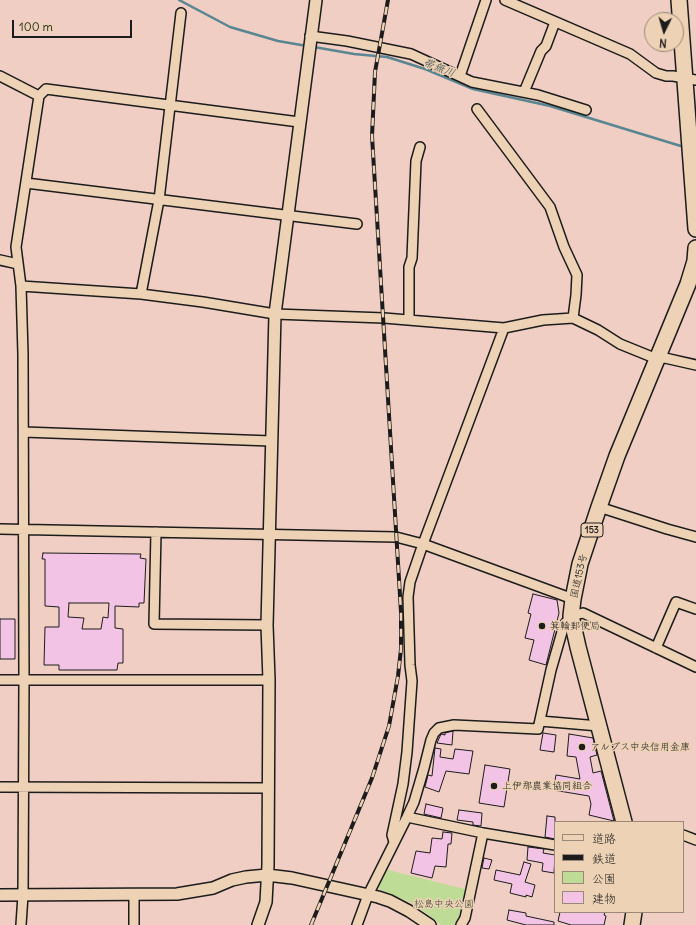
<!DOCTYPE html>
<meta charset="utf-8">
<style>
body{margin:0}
#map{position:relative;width:696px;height:925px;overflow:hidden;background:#f0cec3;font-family:Delius,"Klee One",sans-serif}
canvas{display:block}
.legend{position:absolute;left:554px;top:821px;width:130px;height:92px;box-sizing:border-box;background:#eed2b5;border:1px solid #9a8978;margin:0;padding:5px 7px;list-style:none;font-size:12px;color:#1c1c1c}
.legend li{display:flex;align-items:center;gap:8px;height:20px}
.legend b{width:20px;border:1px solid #9a8978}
.north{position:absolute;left:644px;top:12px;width:40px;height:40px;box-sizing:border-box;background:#eed2b5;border:1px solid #9a8978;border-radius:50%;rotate:185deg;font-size:11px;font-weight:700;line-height:16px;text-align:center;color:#1c1c1c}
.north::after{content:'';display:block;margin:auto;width:14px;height:18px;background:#1c1c1c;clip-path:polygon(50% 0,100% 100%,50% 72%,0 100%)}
.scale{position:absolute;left:12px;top:20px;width:120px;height:18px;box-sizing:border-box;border:2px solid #1c1c1c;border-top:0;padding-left:5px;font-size:12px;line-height:14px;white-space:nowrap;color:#1c1c1c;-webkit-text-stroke:3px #eed2b5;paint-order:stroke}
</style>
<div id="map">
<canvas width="696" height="925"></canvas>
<ul class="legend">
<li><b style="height:5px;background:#eed2b5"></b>道路</li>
<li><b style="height:5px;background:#1c1c1c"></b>鉄道</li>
<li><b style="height:11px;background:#bedc95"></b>公園</li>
<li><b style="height:11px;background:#f3c3e5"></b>建物</li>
</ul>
<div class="north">N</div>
<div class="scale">100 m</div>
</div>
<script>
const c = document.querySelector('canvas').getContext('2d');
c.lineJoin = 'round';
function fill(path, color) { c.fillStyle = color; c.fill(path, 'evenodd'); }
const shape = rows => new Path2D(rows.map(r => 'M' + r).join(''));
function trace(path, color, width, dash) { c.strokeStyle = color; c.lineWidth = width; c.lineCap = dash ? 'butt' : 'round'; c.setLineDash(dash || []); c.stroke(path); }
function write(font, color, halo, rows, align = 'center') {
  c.font = font + ' Delius,"Klee One",sans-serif'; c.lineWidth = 3; c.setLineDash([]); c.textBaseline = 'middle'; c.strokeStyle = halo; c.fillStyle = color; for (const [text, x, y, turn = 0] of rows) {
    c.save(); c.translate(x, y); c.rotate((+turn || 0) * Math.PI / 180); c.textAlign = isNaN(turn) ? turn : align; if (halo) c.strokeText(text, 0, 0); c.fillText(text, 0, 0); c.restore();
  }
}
const green = shape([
 [384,869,469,890,463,914,461,914,459,916,454,925,441,925,427,914,412,903,379,889,378,886,384,876,381,875]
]);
const stream = shape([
 [179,0,230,27,278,41,307,46],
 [314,47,354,54,387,57,425,69,473,89,550,106,684,147]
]);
const building = shape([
 [43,553,141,554,140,558,146,559,144,603,139,603,139,607,115,606,115,628,123,629,123,663,118,663,117,670,59,670,59,665,44,665,45,627,59,627,59,607,45,606,45,559,42,559,43,553],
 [69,603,109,603,108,618,103,617,101,629,82,629,84,618,68,617,69,603],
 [533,594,557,600,559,613,546,665,529,660,534,640,525,638,531,614,528,613,533,594],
 [0,619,15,619,15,659,0,659,0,619],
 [453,731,452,745,437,743,441,734,445,735,445,733,453,731],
 [543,733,556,735,554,752,540,750,543,733],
 [569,734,593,738,597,755,590,757,593,773,601,771,614,821,589,815,591,804,589,796,553,790,556,775,580,779,576,757,567,756,569,734],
 [435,748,441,749,440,757,453,759,455,749,473,751,469,774,446,771,439,792,425,787,428,775,432,776,435,748],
 [485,765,510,769,504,807,479,803,485,765],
 [426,804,443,808,441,818,424,814,426,804],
 [459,810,482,813,481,826,473,825,473,822,457,820,459,810],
 [547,816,555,817,555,839,545,837,547,816],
 [443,832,452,833,451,844,448,844,446,867,435,866,432,878,411,873,416,851,430,853,432,838,442,839,443,832],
 [528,847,544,849,543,853,555,855,554,873,542,871,543,863,527,860,528,847],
 [484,858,492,860,489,869,482,868,484,858],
 [524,862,531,864,525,882,535,885,532,897,526,895,526,897,510,893,512,884,494,880,496,870,520,875,524,862],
 [509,910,526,913,526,916,554,922,554,925,526,925,507,920,509,910],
 [560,912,605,912,604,915,606,916,604,925,571,925,558,921,560,912]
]);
const minor = shape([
 [505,0,630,54,656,73,666,76,673,76,696,80],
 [310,36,347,41,411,54,472,82,538,95,586,110],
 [0,76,39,96],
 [460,76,486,0],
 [524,92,541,51,546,46,555,22],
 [477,109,550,207,564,247,577,275,576,295,573,318],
 [26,183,357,224],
 [0,260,18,264],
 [21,286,141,294,203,302,275,314,384,318,504,328,543,320,573,318,598,330,620,344,657,359,665,358,696,365],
 [141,294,159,200,181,13],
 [409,320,409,267,412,258,416,161,420,147],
 [24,432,271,441],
 [599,507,667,529,696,537],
 [0,529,396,537,423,544,573,599],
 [156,532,154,624,267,625],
 [656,648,676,602,696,609],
 [0,680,269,680],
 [540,721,599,726],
 [0,787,268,788],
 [407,817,483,833,555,845],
 [683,835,696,840],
 [394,842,392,835,403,784,407,752,412,681,410,665,408,597,410,582,423,544,504,328],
 [134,895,134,925],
 [21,925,23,895,24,680,23,354,21,286,16,247,39,96,46,89,299,122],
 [357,925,368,895,407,817,414,802,424,768,431,740,434,733,439,728,454,725,538,729,551,670,564,625,571,616,583,613,696,667],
 [461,925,465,918,483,833]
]);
const tertiary = shape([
 [0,895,177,894,213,888,232,880,246,877,267,875,292,878,378,897,390,901,409,911,430,925],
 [258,925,266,902,268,865,269,680,267,625,275,314,316,0]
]);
const trunk = shape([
 [679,0,696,229],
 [624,822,578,647,571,616,573,599,580,564,599,507,617,456,688,284,695,261,696,248],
 [632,925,634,912]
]);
const rail = shape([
 [311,925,372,778,389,726,398,676,401,649,401,612,372,136,375,72,388,0]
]);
const markers = [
 [542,626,4,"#1c1c1c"],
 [582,747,4,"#1c1c1c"],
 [494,786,4,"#1c1c1c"]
];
const shields = [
 [592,530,22]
];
const shieldNames = [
 ["153",592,530]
];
const streetNames = [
 ["国道153号",579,576,-77]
];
const poiNames = [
 ["箕輪郵便局",550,626],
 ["アルプス中央信用金庫",590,747],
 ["上伊那農業協同組合",502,786]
];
const parkNames = [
 ["松島中央公園",444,904]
];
const waterNames = [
 ["帯無川",439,68,21]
];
fill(green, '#bedc95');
trace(stream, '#598692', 2.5);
fill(building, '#f3c3e5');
trace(building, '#1c1c1c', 1);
trace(minor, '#1c1c1c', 12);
trace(tertiary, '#1c1c1c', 14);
trace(trunk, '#1c1c1c', 18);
trace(minor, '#eed2b5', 9);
trace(tertiary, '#eed2b5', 11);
trace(trunk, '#eed2b5', 15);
trace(rail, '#1c1c1c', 4);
trace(rail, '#eed2b5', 2.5, [8]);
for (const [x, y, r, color] of markers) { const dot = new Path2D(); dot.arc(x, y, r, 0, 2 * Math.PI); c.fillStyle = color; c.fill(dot); trace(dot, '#eed2b5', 1.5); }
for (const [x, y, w] of shields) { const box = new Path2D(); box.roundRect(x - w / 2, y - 7, w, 14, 3); c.fillStyle = '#eed2b5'; c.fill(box); trace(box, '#1c1c1c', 1); }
write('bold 9px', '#1c1c1c', null, shieldNames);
write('10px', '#1c1c1c', '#eed2b5', streetNames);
write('10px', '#1c1c1c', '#eed2b5', poiNames, 'left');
write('10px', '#3c4234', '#eed2b5', parkNames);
write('italic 11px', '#35484d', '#eed2b5', waterNames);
</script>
